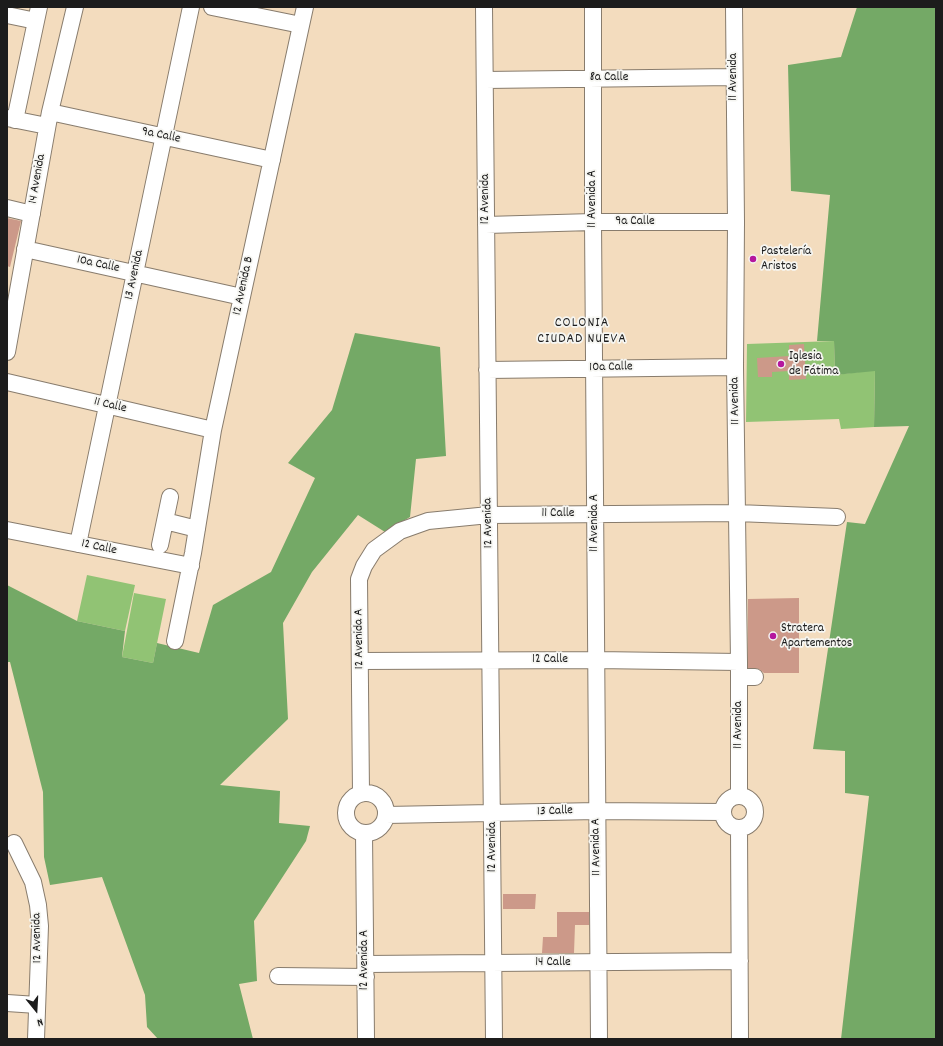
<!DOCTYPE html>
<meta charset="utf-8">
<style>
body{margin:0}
#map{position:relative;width:943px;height:1046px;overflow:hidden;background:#f3dcbe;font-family:Dekko,sans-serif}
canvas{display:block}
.frame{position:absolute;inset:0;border:8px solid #1c1c1c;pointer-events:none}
.north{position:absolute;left:16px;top:990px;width:40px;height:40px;-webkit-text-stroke:3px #f6f6f2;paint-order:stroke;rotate:162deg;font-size:11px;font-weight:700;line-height:16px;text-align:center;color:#1c1c1c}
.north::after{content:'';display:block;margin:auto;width:14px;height:18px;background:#1c1c1c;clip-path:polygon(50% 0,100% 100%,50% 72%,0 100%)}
</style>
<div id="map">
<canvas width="943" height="1046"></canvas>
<div class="frame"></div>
<div class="north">N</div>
</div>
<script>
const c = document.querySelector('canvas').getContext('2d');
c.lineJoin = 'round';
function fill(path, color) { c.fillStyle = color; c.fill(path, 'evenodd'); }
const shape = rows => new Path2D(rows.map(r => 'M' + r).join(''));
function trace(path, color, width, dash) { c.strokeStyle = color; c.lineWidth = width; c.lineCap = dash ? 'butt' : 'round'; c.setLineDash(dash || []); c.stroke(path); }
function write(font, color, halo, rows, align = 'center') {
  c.font = font + ' Dekko,sans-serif'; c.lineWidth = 3.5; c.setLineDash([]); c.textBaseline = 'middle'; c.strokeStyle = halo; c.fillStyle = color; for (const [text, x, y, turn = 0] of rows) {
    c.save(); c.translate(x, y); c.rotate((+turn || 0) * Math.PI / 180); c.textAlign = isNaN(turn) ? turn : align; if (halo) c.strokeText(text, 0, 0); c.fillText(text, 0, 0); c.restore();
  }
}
const green = shape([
 [834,341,835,375,875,370,874,427,841,429,839,419,746,422,747,344],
 [87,575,135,585,125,631,77,621],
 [134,593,166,599,153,663,122,657]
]);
const forest = shape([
 [857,7,936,7,936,1039,841,1039,869,796,845,793,845,751,813,749,847,522,865,524,909,426,874,427,875,371,835,375,834,341,817,341,830,195,791,191,788,65,841,57],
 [355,333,440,347,446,456,416,459,410,517,385,532,358,515,312,572,283,623,288,719,220,785,280,791,279,823,310,826,306,841,254,921,257,981,239,984,253,1039,158,1039,147,1027,145,995,102,877,50,885,44,857,43,792,10,662,7,662,7,585,77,621,125,631,122,657,153,663,157,643,199,653,213,605,271,572,315,478,288,463,332,410]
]);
const building = shape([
 [7,218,21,221,10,267,7,266],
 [804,344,806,379,789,380,789,371,772,372,772,377,758,377,757,358,789,356,789,345],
 [799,598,799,673,764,673,759,669,748,668,748,599],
 [503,894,536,894,535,909,503,909],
 [557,912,589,912,589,925,575,925,574,953,542,953,543,937,557,937]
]);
const minor = shape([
 [212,7,301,25],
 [484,7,494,1039],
 [593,7,593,222,599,1039],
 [734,7,736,222,735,367,739,662,739,796],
 [7,15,36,21],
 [485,80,734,77],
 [50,112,272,160],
 [7,118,47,126],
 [15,120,39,7],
 [7,208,32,214],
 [486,225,593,222,736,222],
 [25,249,242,297],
 [7,352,50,112,75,7],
 [487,370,735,367],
 [7,382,213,430],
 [165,521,170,497],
 [7,530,191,566],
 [78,544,191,7],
 [160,545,165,521,197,529],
 [175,641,193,553,213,430,305,7],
 [360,661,596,660,739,662],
 [739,677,755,677],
 '346 813a20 20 0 1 1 40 0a20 20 0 1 1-40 0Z',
 [361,794,359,579,364,566,374,550,400,531,428,521,489,515,737,513,837,517],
 '723 812a16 16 0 1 1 32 0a16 16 0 1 1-32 0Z',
 [386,815,597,811,723,812],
 [739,828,740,1039],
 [364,833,366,1039],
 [14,843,33,882,38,905,40,926,36,1039],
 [366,964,740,961],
 [278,976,366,977],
 [7,1003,37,1005]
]);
const markers = [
 [753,259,4,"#b5179e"],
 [781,364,4,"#b5179e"],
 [773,636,4,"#b5179e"]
];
const streetNames = [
 ["11 Avenida",734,77,-90],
 ["8a Calle",609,78],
 ["9a Calle",161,136,12],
 ["14 Avenida",38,179,-80],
 ["12 Avenida",486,199,-90],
 ["11 Avenida A",593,199,-90],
 ["9a Calle",635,222],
 ["10a Calle",98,265,12],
 ["13 Avenida",135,275,-78],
 ["12 Avenida B",244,286,-78],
 ["10a Calle",611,368,-1],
 ["11 Avenida",736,401,-91],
 ["11 Calle",110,406,13],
 ["11 Calle",558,514],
 ["12 Avenida",489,523,-91],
 ["11 Avenida A",595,523,-90],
 ["12 Calle",99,548,12],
 ["12 Avenida A",360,639,-91],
 ["12 Calle",550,660],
 ["11 Avenida",739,725,-90],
 ["13 Calle",555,812,-2],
 ["12 Avenida",493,847,-90],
 ["11 Avenida A",597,847,-91],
 ["12 Avenida",38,938,-91],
 ["12 Avenida A",365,960,-90],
 ["14 Calle",553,963]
];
const poiNames = [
 ["Pastelería",761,252],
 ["Aristos",761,267],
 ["Iglesia",789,357],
 ["de Fátima",789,372],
 ["Stratera",781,629],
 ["Apartementos",781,644]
];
const neighbourhoodNames = [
 ["COLONIA",582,324],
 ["CIUDAD NUEVA",582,340]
];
fill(green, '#91c374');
fill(forest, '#74a966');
fill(building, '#cc9989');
trace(minor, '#887c6d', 18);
trace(minor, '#fff', 16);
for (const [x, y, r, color] of markers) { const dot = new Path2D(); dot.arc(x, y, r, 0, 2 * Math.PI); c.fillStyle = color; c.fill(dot); trace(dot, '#f6f6f2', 1.5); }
write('13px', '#1c1c1c', '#f6f6f2', streetNames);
write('13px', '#1c1c1c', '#f6f6f2', poiNames, 'left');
c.letterSpacing = '1px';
write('14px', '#1c1c1c', '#f6f6f2', neighbourhoodNames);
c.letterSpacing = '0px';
</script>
